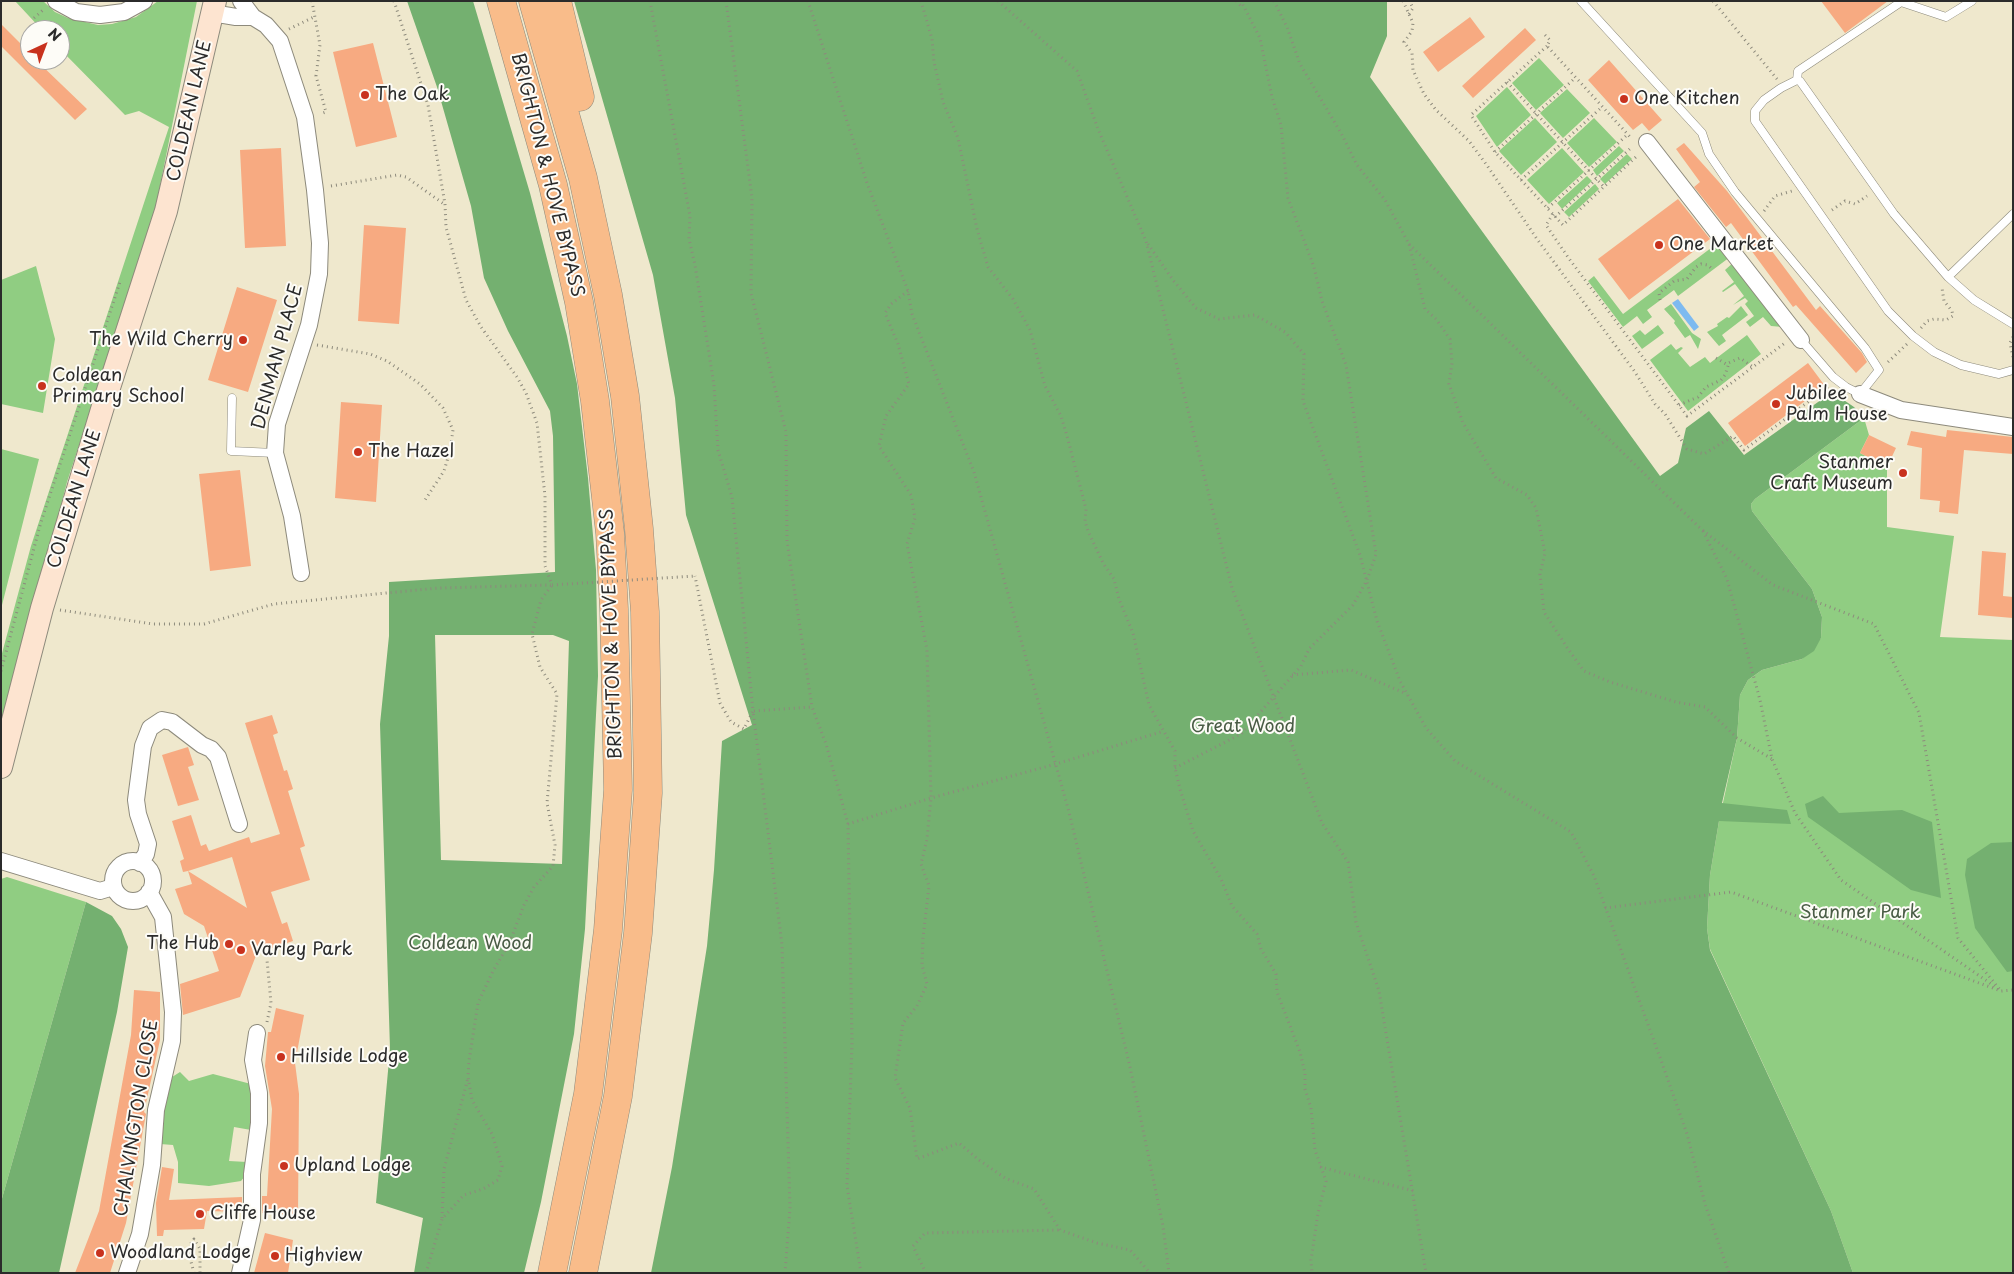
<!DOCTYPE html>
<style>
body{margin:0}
#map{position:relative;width:2014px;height:1274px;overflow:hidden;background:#efe8cd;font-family:"Playpen Sans",sans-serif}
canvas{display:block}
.frame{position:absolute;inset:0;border:2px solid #2b2b2b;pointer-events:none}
.north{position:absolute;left:20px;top:20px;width:50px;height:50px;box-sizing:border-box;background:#fdfcf7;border:1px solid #a9a8a5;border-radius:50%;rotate:43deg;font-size:14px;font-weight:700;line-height:20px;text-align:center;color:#2b2b2b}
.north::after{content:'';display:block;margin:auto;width:18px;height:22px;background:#c8321e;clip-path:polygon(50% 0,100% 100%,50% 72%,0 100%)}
</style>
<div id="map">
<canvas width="2014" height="1274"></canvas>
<div class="frame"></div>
<div class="north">N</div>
</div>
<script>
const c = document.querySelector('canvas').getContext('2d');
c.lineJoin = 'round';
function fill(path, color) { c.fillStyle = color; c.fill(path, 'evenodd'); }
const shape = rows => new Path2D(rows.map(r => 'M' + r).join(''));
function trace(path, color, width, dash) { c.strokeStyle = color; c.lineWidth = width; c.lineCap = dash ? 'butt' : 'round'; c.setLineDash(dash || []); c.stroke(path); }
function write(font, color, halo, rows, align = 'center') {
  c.font = font + ' "Playpen Sans",sans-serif'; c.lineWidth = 4; c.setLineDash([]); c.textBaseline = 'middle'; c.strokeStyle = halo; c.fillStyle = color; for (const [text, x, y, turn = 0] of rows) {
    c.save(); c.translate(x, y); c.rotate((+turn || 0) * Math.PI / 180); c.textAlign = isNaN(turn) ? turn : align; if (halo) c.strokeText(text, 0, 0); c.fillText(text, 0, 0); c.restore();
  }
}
const green = shape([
 [15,1,43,1,55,12,68,18,98,25,112,24,136,17,158,1,197,1,154,216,67,482,1,742,1,657,31,546,169,127,139,111,125,115,60,49,60,30,42,30],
 [1539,58,1564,85,1536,110,1512,83],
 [1507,87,1531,115,1497,147,1476,116],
 [1567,89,1590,113,1563,138,1540,113],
 [1535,118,1557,142,1521,175,1499,151],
 [1594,118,1617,142,1589,167,1567,143],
 [1619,146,1624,151,1597,176,1593,170],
 [1562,148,1584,172,1549,204,1527,180],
 [1627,154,1632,159,1605,184,1600,179],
 [1587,176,1592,181,1562,209,1557,203],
 [1595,184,1599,189,1569,217,1564,212],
 [1719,242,1730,257,1678,296,1674,290,1647,310,1652,317,1643,324,1637,316,1623,327,1588,281,1594,276,1623,314],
 [1734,262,1783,327,1771,326,1763,317,1750,327,1746,322,1754,316,1745,304,1748,301,1745,298,1733,305,1744,296,1735,284,1723,292,1722,291,1734,282,1725,270],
 [36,266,55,339,43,413,1,404,1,280],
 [1671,304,1692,333,1701,339,1698,349,1690,335,1685,338,1674,323,1675,321,1664,309],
 [1741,306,1748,315,1722,335,1726,341,1719,346,1707,332,1718,326,1717,324,1727,317,1729,318],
 [1658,325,1664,333,1642,349,1632,336,1640,330,1645,335],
 [1747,335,1761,354,1688,411,1650,360,1671,344,1676,350,1681,347,1683,348,1678,353,1690,367,1705,357,1710,363],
 [1864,418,1869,435,1860,453,1887,467,1887,527,1954,536,1940,637,2013,640,2013,1273,1853,1273,1831,1211,1710,949,1707,928,1710,875,1719,821,1737,738,1740,695,1748,680,1762,670,1802,659,1821,638,1822,617,1812,589,1752,511,1751,504,1755,499],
 [1,449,39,459,1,609],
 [7,877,86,902,1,1202,1,879],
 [180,1072,189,1081,213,1074,251,1084,253,1102,251,1130,234,1127,229,1161,247,1162,245,1176,241,1181,209,1186,178,1183,178,1162,173,1145,160,1144,163,1110,169,1079]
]);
const forest = shape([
 [407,1,473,1,530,193,567,336,577,384,588,478,596,570,598,676,585,929,574,1034,541,1202,524,1273,414,1273,423,1218,376,1203,390,1049,380,724,389,636,389,582,555,572,553,436,550,411,508,331,484,278,471,206,437,87],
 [435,635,553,635,569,641,562,864,441,860],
 [574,1,1387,1,1387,36,1370,77,1660,476,1678,463,1686,428,1709,411,1744,455,1832,392,1854,407,1864,418,1755,499,1751,504,1752,511,1812,589,1822,617,1821,638,1814,651,1802,659,1762,670,1748,680,1740,695,1737,738,1722,803,1787,810,1791,824,1719,821,1710,875,1707,928,1710,950,1831,1211,1853,1273,651,1273,672,1167,707,946,714,870,722,741,752,725,686,515,675,398,653,275],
 [1823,796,1839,813,1902,810,1932,822,1941,898,1911,890,1808,817,1805,804],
 [2013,842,2013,971,2007,972,1975,928,1965,875,1967,859,1991,843],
 [86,902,112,916,121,929,128,947,117,1012,59,1273,1,1273,1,1202]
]);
const water = shape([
 [1678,299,1699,327,1694,331,1672,303]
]);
const building = shape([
 [1821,1,1888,1,1845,33],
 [1470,17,1485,37,1438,72,1423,52],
 [1,24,30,53,30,60,36,60,87,109,75,120,1,46],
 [1525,28,1536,40,1473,98,1462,86],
 [373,43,397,137,356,147,333,52],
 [1609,60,1662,120,1649,131,1642,123,1633,130,1588,80],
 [1684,143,1727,191,1816,310,1820,306,1862,353,1867,362,1856,373,1796,305,1793,307,1731,223,1726,227,1694,187,1700,182,1676,149],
 [281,148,286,246,245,248,240,150],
 [1678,199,1710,239,1629,300,1598,259],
 [364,225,406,228,399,324,358,321],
 [237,287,277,300,248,392,208,380],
 [1808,363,1825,386,1745,446,1728,423],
 [341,402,382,405,376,502,335,498],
 [1947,430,2013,437,2013,454,1964,450,1958,514,1939,512,1940,501,1920,499,1922,448,1907,445,1911,431,1946,437],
 [1869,435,1896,448,1887,467,1860,453],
 [240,470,251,566,210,571,199,474],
 [1982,551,2006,553,2003,596,2013,597,2013,618,1978,615],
 [272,715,278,733,273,735,284,771,287,770,293,789,288,791,305,846,300,848,310,880,271,892,282,924,287,922,293,941,257,953,240,997,183,1015,180,984,219,971,204,926,184,914,175,889,192,884,188,871,183,872,180,861,184,859,172,821,191,815,201,846,206,844,209,851,249,837,251,843,280,834,245,723],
 [232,857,247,908,188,871],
 [188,747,194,765,188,767,199,800,178,806,162,755],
 [134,990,160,992,160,1040,144,1112,146,1114,126,1223,110,1273,75,1273,99,1211,131,1035],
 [276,1008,304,1015,295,1063,299,1094,298,1215,262,1213,262,1196,267,1196,272,1109,265,1066,268,1032,271,1032],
 [162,1167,174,1169,169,1200,242,1197,242,1212,207,1211,204,1229,164,1230,163,1236,157,1236,156,1203],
 [265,1233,293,1240,288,1273,254,1273]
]);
const path = shape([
 [312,1,320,45,316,76,326,112,320,114],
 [394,1,428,105,445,204,446,227,466,300,481,327,517,377,526,393,537,423,545,496,545,566,552,585],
 [650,1,690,216,689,239,695,265,714,385,718,450,732,497,753,711,744,729,731,722,720,703,695,576],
 [726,1,752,198,751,293,786,432,787,541,812,707],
 [808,1,867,183,908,291,912,314,974,472,1069,812,1130,1067,1163,1226,1169,1273],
 [921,1,932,39,934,62,943,102,958,138,977,229,988,267,1013,299,1030,330,1045,386,1061,416,1067,436,1086,509,1085,521,1088,531,1103,563,1114,579,1119,599,1133,633,1149,705,1175,751,1175,768,1180,789,1193,831,1221,879,1232,906,1257,934,1261,949,1276,974,1277,992,1300,1052,1305,1073,1305,1089,1311,1108,1315,1150,1326,1181,1318,1213,1311,1260,1312,1273],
 [998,1,1077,71,1098,129,1146,241,1232,588,1322,823,1348,862,1356,922,1379,991,1426,1273],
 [1236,1,1242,7],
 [1274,1,1287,27,1300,64,1341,133,1357,165,1385,200,1409,244,1425,309,1436,319,1450,339,1452,363,1449,384,1463,423,1496,478,1527,495,1536,508,1545,553,1540,574,1544,612,1568,649,1584,671,1610,682,1676,702,1705,707,1737,738,1772,759],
 [1403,1,1413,23,1412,31,1404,42,1412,53,1413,70,1424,94,1436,110,1469,141,1486,164,1537,239,1635,372,1655,404,1665,414,1687,449,1704,454,1733,436,1744,450,1828,387],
 [1713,1,1777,79],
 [1409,14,1413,8,1410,2],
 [34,18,43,10],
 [289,29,316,16],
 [1545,35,1550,40,1547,46,1632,139],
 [1547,46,1471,115,1495,152,1563,225,1638,155],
 [1507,82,1604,187],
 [1495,152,1575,78],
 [1521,180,1602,107],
 [331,186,397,175,406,177,444,204],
 [1548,208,1627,135],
 [1832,210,1845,201,1855,204,1867,196],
 [1764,211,1775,196,1792,191],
 [1553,214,1546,225,1570,260,1687,416,1785,343],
 [1555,217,1632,147],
 [1148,244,1173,280,1196,308,1219,319,1255,315,1285,332,1304,354,1303,401,1360,555,1377,621,1400,681,1426,728,1455,761,1571,832,1594,876,1662,1063,1687,1134,1705,1204,1729,1273],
 [1409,244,1701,529,1773,585,1874,624,1919,713,1958,938,2001,991],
 [908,291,891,304,885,313,898,344,909,384,886,416,879,446,911,495,915,518,907,544,927,650,931,798,927,839,921,864,929,886,923,938,922,965,927,984,917,1006,903,1023,895,1078,910,1108,917,1159,959,1143,979,1160,1005,1178,1034,1189,1060,1230,1097,1243,1130,1250,1150,1273],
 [1660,300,1659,293,1674,281,1687,279,1696,267,1701,264,1708,265,1713,270],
 [1921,328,1927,321,1934,319,1946,320,1953,316,1952,311,1944,301,1942,288],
 [2013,337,2010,343,2013,357],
 [317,345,370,354,387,361,420,384,443,408,453,430,450,451,444,471,425,500],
 [1716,358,1726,364,1740,358,1753,367],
 [1888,362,1907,344],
 [1679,405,1698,397,1706,387,1721,380,1725,375,1729,363],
 [1703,531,1727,579,1760,700,1772,759,1795,813,1841,880,1997,988],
 [60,610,153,624,204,624,274,604,438,588,551,585],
 [1,671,41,522,120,282],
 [1292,675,1351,670,1407,694],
 [1175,768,1241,734,1301,666,1309,649,1353,605,1367,580,1376,554,1346,365,1322,301,1314,267,1288,198,1281,125,1272,97,1260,38,1241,1],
 [1605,908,1731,892,2001,991,2013,990],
 [267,1022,271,1003,267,960],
 [1320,1167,1414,1191],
 [442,1218,444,1169,468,1078],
 [194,1273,190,1258,190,1245,194,1239,200,1249,200,1273],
 [426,1273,442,1219,464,1195,483,1189,498,1180,502,1166,492,1134,472,1100,468,1077,469,1061,478,1003,493,971,509,944,524,905,534,887,553,866,555,845,547,803,557,694,540,667,532,634,541,600,552,585],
 [785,1273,790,1208,782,945,753,711,812,707,826,744,848,824],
 [861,1273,847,1186,852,1042,848,824,931,798,1056,764,1164,731],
 [926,1273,913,1246,925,1233,1060,1230]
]);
const lane = shape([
 [1581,1,1702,133,1709,154,1735,192,1865,348,1879,370,1860,394,1846,387,1833,377,1801,340],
 [1797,80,1798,71,1901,2,1946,17,1972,1],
 [1948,277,2013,214],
 [2013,324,1974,300,1948,277,1894,214,1800,81,1797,80,1781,88,1764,100,1755,111,1755,121,1888,311,1913,336,1934,352,1961,365,1999,374,2013,370],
 [232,398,231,451,275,453]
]);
const street = shape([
 [56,1,76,12,100,15,124,12,144,1],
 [241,1,253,17,266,25,280,41,305,117,315,190,320,243,319,274,309,325,277,424,275,453,292,516,301,573],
 [212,13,236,17,253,17],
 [1647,142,1801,340],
 [1860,394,1901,410,2013,427],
 [1,861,100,891,113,887],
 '113 881a20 20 0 1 1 40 0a20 20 0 1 1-40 0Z',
 [140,863,146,854,148,844,138,814,136,800,143,746,150,728,162,720,172,722,202,745,211,749,218,757,239,824],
 [127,1273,140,1234,152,1165,156,1110,172,1041,173,1012,163,917,149,892],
 [240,1273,252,1220,252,1174,259,1123,259,1093,253,1060,257,1033]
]);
const secondary = shape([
 [1,767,42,608,104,403,166,211,215,1]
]);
const highway = shape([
 [501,1,553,185,579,302,595,401,610,533,614,609,618,790,608,930,588,1094,552,1273],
 [533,1,583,178,608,295,625,396,639,529,645,612,648,793,638,933,618,1096,583,1273],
 [557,1,580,97]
]);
const pathBridge = shape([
 [552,585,695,576]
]);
const markers = [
 [365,95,5,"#c8321e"],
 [1624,99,5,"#c8321e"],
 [1659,245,5,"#c8321e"],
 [243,340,5,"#c8321e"],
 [42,386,5,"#c8321e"],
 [1776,404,5,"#c8321e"],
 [358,452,5,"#c8321e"],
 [1903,473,5,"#c8321e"],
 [229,944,5,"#c8321e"],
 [241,950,5,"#c8321e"],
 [281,1057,5,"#c8321e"],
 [284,1166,5,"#c8321e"],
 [200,1214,5,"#c8321e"],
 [100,1253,5,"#c8321e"],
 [275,1256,5,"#c8321e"]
];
const poiNames = [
 ["The Oak",375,95],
 ["One Kitchen",1634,99],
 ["One Market",1669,245],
 ["The Wild Cherry",233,340,"right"],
 ["Coldean",52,376],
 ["Primary School",52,397],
 ["Jubilee",1786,394],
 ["Palm House",1786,415],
 ["The Hazel",368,452],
 ["Stanmer",1893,463,"right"],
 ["Craft Museum",1893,484,"right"],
 ["The Hub",219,944,"right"],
 ["Varley Park",251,950],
 ["Hillside Lodge",291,1057],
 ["Upland Lodge",294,1166],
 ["Cliffe House",210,1214],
 ["Woodland Lodge",110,1253],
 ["Highview",285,1256]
];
const streetNames = [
 ["COLDEAN LANE",190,111,-77],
 ["BRIGHTON & HOVE BYPASS",547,175,76],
 ["DENMAN PLACE",278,357,-75],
 ["COLDEAN LANE",75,499,-73],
 ["BRIGHTON & HOVE BYPASS",612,634,-92],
 ["CHALVINGTON CLOSE",137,1118,-81]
];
const parkNames = [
 ["Great Wood",1243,727],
 ["Stanmer Park",1860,913],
 ["Coldean Wood",470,944]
];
fill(green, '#90cd82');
fill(forest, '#74b070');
fill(water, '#7dbaf0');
fill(building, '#f7aa81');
trace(lane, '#8d8a7c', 9);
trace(street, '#8d8a7c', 18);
trace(secondary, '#8d8a7c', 24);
trace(highway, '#8d8a7c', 29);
trace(path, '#8d8a7c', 3, [1, 4]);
trace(lane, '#fff', 8);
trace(street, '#fff', 16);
trace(secondary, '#fde4d0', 22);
trace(highway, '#f9bc8a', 28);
trace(pathBridge, '#8d8a7c', 3, [1, 4]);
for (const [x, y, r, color] of markers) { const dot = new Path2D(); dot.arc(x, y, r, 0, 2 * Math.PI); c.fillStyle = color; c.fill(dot); trace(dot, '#fdfcf7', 2); }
write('18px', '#2b2b2b', '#fdfcf7', poiNames, 'left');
write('18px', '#2b2b2b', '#fdfcf7', streetNames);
write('18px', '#495c45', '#fdfcf7', parkNames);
</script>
